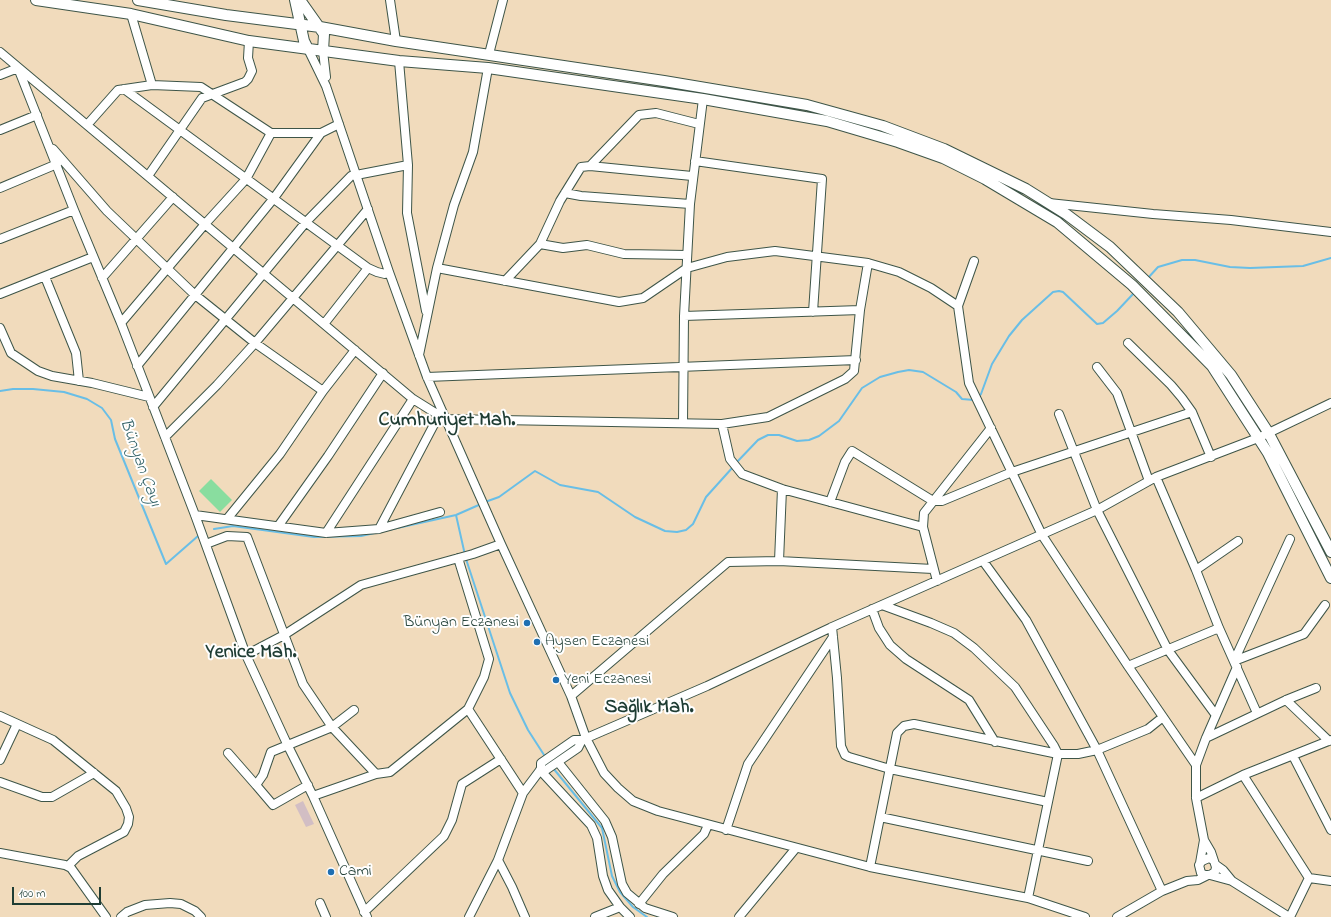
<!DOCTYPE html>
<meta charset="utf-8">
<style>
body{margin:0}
#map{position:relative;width:1331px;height:917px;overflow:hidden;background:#f1dbbc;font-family:"Indie Flower",sans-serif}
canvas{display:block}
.scale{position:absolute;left:12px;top:887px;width:89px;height:18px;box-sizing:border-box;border:2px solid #1f3d34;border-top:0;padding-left:5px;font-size:12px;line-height:14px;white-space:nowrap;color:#1f3d34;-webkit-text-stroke:3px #fff;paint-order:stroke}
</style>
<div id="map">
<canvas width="1331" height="917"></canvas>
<div class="scale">100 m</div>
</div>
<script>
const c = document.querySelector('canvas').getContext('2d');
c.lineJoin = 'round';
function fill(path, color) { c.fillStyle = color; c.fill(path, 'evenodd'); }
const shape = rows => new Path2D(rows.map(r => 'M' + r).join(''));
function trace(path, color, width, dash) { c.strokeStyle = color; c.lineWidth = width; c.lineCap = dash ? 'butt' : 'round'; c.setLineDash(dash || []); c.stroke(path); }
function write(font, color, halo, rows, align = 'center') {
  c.font = font + ' "Indie Flower",sans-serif'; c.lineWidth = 4; c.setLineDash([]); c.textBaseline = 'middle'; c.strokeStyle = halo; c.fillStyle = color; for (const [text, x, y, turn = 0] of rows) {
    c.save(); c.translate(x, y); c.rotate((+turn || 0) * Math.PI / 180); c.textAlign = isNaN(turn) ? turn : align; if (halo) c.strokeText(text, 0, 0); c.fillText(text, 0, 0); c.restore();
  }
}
const industrial = shape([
 [303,801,314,824,306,827,295,805]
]);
const green = shape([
 [211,479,232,500,220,512,199,491]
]);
const stream = shape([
 [1148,278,1158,267,1182,260,1195,260,1230,267,1250,268,1303,266,1331,258],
 [0,391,13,389,33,389,64,392,87,399,102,408,111,420,115,439,166,564,198,536],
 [978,397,981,394,992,364,1009,336,1022,320,1053,292,1059,291,1063,292,1097,324,1103,323,1117,311,1134,293],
 [736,463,758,440,768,435,779,435,797,441,809,440,819,436,839,421,862,388,880,377,898,372,909,370,923,372,956,392,962,399,974,400],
 [485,502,499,497,535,471,560,485,598,492,635,517,665,531,677,532,686,530,693,524,706,497,733,467],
 [456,515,465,555],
 [214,529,233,526,314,537,361,536,456,515,481,504],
 [466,559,510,693,528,730,546,758],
 [553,768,602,828,612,876,620,892,633,907,647,917]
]);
const minor = shape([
 [390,0,396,41],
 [131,14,152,85],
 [308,49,326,86,389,272,427,377,501,544,571,696,586,738,604,773,618,788,633,801,658,811,870,867,1028,898,1085,917],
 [323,51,326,77],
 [0,52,413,399,445,419,722,424,768,417,845,379,854,371,860,310,868,263],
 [489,54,503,0],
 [399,61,408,165,407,213,426,311],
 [0,75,18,68,74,210,121,323,195,515,246,655,288,746,313,796,367,917],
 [124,89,368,268],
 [87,125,118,90,152,85,201,87,271,133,321,133,339,124],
 [0,130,37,115],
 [53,149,107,211,194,294,255,343,323,391],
 [695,161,822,179,813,312],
 [590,166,639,115,656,113,699,124],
 [148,176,202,98,245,82,248,79,252,71,248,58,249,41],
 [0,188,57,164],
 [565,193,581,196,690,204],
 [1049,203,1153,214,1231,220,1331,232],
 [0,239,74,210],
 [540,244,563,248,587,245,624,254,687,255],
 [974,261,958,306,969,383,1042,535,1128,666,1196,765],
 [437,268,619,302,643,298,687,268,727,257,775,251,868,263,899,272,931,288,958,306],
 [45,277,76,353,79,381],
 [102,278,173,197],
 [505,281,540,244,560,201,581,167,590,166,692,176],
 [0,294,93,257],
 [684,316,860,310],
 [121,323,205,224,246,179,271,133],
 [324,324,368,268,377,272,385,274,389,272],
 [0,328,11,353,38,371,52,376,92,383,149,397],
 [1128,343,1171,385,1182,398,1192,412,1211,457],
 [419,355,437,268,454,205,473,152,488,68],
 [137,366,274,198,321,133],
 [1097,367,1117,393,1149,481],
 [427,377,856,360],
 [153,407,306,222,351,176,408,165],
 [1059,414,1097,510,1168,650,1215,714],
 [683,423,684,316,690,204,703,99],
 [722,424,730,459,742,474,782,489,923,527],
 [165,437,217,385,255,343,368,209],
 [1156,477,1196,570,1219,628,1257,713],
 [830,502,845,462,852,451,933,501,942,501,1012,472,1192,412],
 [195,515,326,533,379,529,440,512],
 [227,519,280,454,323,391,355,350],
 [279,525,328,456,383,373],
 [379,529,439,415],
 [326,533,413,399],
 [206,544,227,536,247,537,303,684,332,727,376,774,390,772,468,709,523,793],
 [458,558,489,659,484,677,468,709],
 [779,561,782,489],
 [983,561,1026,620,1097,750,1162,891],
 [1196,570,1238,541],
 [937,581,923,527,924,513,991,428],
 [882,605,931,623,954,633,974,648,1015,687,1054,746,1058,754,1028,898],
 [872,609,879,628,890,645,906,659,969,700,995,742],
 [832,627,837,678,841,746,845,755,849,757,890,769,1048,802],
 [246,655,284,635,361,585,473,554,501,544],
 [1234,661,1290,539],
 [1234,661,1304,634,1325,605],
 [1128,666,1219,628],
 [571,696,728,562,779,561,933,569],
 [1286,700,1329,741],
 [0,716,53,740,116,791,126,808,129,817,128,824,124,832,78,856,68,866],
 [1206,738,1286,700,1316,688],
 [228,753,256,785,263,775,271,752,332,727,354,710],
 [1293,756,1331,830],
 [0,760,17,724],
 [558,762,605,821,612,837,622,884,627,893,645,908,673,917],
 [541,769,546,770,578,748,582,740],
 [540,770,591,825,597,838,603,876,608,890,620,907,630,917],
 [1243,775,1309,878],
 [0,782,42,797,52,797,94,773],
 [256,785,273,805,308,785],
 [313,796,376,774],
 [1196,798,1243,775,1331,740],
 [880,817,1088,861],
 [726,830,748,764,833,637],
 [0,853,65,865,71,868,106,917],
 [498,860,512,887,525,917],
 [1213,860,1209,858,1202,861,1199,865,1201,873,1205,875,1210,875,1215,872,1216,867,1211,852,1204,840,1196,798,1196,765,1206,738,1237,667],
 [1200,863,1204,840],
 [870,867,897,733,904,726,914,724,1058,754,1078,754,1097,750,1148,729,1163,717],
 [1210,875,1232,881,1223,870,1216,865],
 [1232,881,1289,917],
 [320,903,326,917],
 [639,904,663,874,704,834,708,825],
 [364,912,444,836,452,820,462,784,501,759],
 [121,917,127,912,145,905,170,903,181,904,195,911,201,917],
 [469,917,498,860,523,793,541,769,541,763,574,740,582,740,707,686,832,627,1097,510,1156,477,1258,438,1331,403],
 [595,917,620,907],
 [739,917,796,848],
 [1117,917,1162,891,1187,881,1198,880,1208,875],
 [1290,917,1309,878,1331,881]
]);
const major = shape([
 [36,0,131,14,249,41,399,61,488,68,703,99,827,121,898,142,943,158,985,179,1057,222,1132,285,1212,366,1268,453,1331,578],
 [138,0,226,15,320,27,396,41,664,81,807,105,883,126,944,149,1026,189,1066,214,1110,247,1178,312,1231,375,1268,432,1331,552],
 [295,0,304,41,308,49],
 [300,0,324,34,323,51]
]);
const markers = [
 [527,623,4,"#1f6fb2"],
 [537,642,4,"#1f6fb2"],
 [556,680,4,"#1f6fb2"],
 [331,872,4,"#1f6fb2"]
];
const poiNames = [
 ["Bünyan Eczanesi",519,623,"right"],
 ["Aysen Eczanesi",545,642],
 ["Yeni Eczanesi",564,680],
 ["Cami",339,872]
];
const waterNames = [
 ["Bünyan Çayı",139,463,70]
];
const districtNames = [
 ["Cumhuriyet Mah.",447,422],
 ["Yenice Mah.",251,654],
 ["Sağlık Mah.",649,709]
];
fill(industrial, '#d2bec4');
fill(green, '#89dd9f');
trace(stream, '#69bee6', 2);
trace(minor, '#3e5548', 10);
trace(major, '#3e5548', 12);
trace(minor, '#fff', 8);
trace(major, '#fff', 10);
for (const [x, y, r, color] of markers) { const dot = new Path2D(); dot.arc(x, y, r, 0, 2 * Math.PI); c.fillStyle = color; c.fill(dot); trace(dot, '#fff', 1.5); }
write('16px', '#1f3d34', '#fff', poiNames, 'left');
write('italic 17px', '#356469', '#fff', waterNames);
write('bold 20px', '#1f3d34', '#fff', districtNames);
</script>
